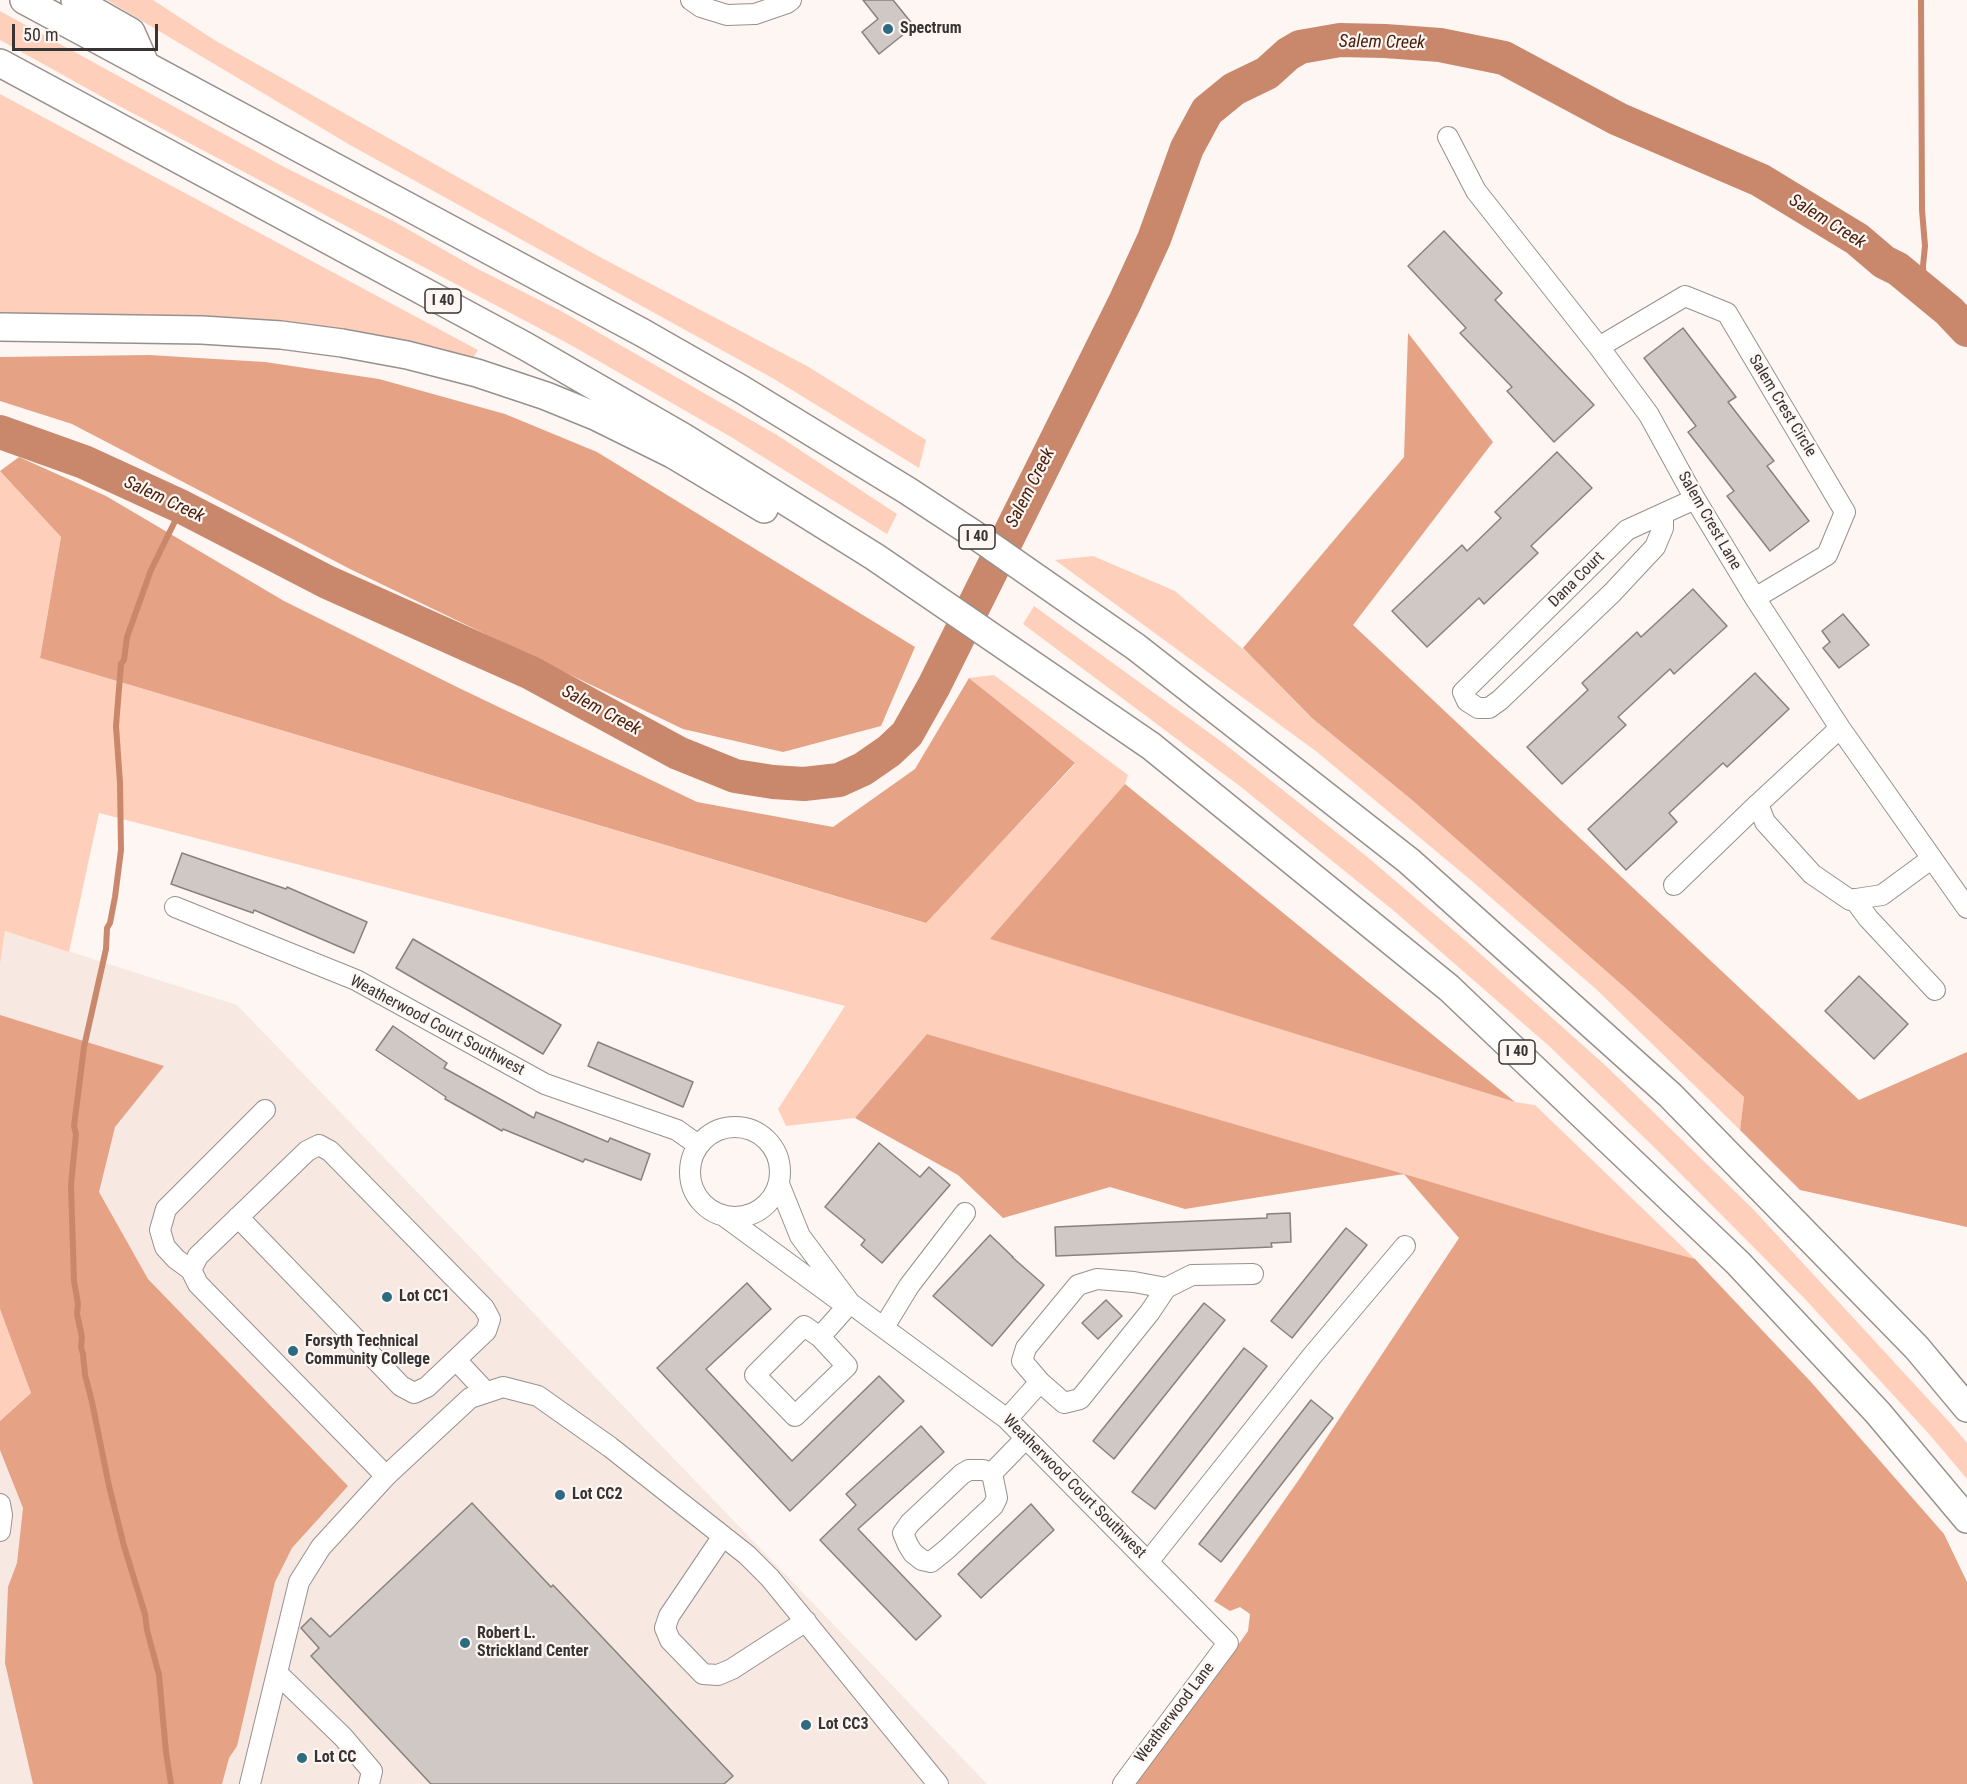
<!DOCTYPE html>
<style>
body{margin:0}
#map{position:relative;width:1967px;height:1784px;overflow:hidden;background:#fdf6f3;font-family:"Roboto Condensed",sans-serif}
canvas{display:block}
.scale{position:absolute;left:12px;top:24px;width:146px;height:27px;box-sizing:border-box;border:3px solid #373433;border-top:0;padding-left:8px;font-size:18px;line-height:21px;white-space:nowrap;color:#373433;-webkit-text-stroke:4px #fdf6f3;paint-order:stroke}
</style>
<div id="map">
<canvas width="1967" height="1784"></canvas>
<div class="scale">50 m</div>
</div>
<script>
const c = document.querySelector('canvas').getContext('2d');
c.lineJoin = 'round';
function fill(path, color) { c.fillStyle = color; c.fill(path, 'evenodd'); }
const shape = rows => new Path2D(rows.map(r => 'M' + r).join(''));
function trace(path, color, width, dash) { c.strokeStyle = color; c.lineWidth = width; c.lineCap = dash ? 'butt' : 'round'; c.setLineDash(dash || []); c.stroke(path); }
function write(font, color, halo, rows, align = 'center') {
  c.font = font + ' "Roboto Condensed",sans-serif'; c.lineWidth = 4.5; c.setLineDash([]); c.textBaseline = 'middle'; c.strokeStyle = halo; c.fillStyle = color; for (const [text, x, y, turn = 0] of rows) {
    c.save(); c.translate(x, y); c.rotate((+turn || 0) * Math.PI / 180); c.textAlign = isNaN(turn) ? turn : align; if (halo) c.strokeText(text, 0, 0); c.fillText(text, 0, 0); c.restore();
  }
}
const built = shape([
 [5,931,237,1005,987,1784,0,1784,0,1421,31,1393,0,1309,0,965]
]);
const green = shape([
 [107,0,153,0,216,41,598,256,807,366,926,440,919,468,774,379,350,145],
 [0,11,284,167,395,222,474,267,561,311,777,435,897,514,887,534,731,437,569,344,106,99,0,40],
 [0,94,478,350,472,360,0,316],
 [0,471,61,537,40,658,925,923,1075,764,969,678,994,675,1128,775,1125,784,991,939,1515,1102,1535,1105,1695,1259,1601,1233,927,1034,855,1118,786,1126,778,1109,845,1006,99,813,69,952,5,931,0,965],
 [1093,556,1175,591,1250,655,1313,719,1412,800,1631,993,1744,1097,1740,1130,1597,990,1473,882,1317,752,1055,560],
 [1034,606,1226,745,1365,855,1467,942,1605,1065,1754,1210,1952,1425,1967,1443,1967,1479,1929,1434,1805,1299,1657,1150,1549,1046,1394,911,1241,787,1023,624],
 [0,1309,31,1393,0,1421]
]);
const forest = shape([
 [1408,333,1493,442,1353,625,1859,1100,1967,1052,1967,1227,1800,1190,1740,1130,1744,1097,1631,993,1412,800,1313,719,1243,648,1404,457],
 [149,355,265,362,379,379,505,414,597,452,915,647,881,726,783,752,683,729,350,569,72,424,0,401,0,357],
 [19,457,106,496,284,601,459,688,697,802,833,827,915,769,969,678,1075,763,926,923,40,658,61,537,0,471],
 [1125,784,1515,1102,990,939],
 [0,1015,164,1066,115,1127,99,1192,148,1279,348,1486,292,1548,275,1582,237,1746,229,1758,222,1784,33,1784,5,1663,8,1587,17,1563,23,1508,0,1450,0,1421,31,1393,0,1309],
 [927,1034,1404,1174,1601,1233,1695,1259,1811,1382,1944,1534,1967,1582,1967,1784,1135,1784,1210,1685,1248,1631,1250,1614,1240,1607,1230,1611,1214,1601,1300,1478,1459,1238,1404,1174,1185,1209,1110,1187,1003,1218,958,1175,855,1118]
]);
const stream = shape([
 [1921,0,1922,210,1925,246,1923,266,1924,292],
 [171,1784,166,1752,159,1675,147,1630,145,1614,124,1546,109,1486,92,1402,85,1375,83,1354,81,1347,82,1337,77,1314,78,1304,74,1281,71,1185,76,1134,74,1126,84,1047,106,949,107,928,110,923,115,897,121,850,120,783,116,726,121,664,124,660,127,637,151,570,182,507]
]);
const river = shape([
 [0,432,84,462,182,507,327,582,531,673,678,753,735,776,773,782,804,784,839,780,863,769,889,751,907,734,934,686,1125,302,1154,239,1187,148,1207,111,1234,89,1267,73,1288,54,1300,47,1340,40,1385,41,1440,45,1504,58,1618,119,1760,180,1857,239,1884,262,1898,269,1949,311,1967,330]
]);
const building = shape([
 [863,0,893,0,914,26,879,54,862,32,878,19,863,0],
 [1444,231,1502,293,1495,300,1594,405,1554,442,1507,391,1512,387,1460,333,1466,328,1408,266,1444,231],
 [1683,328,1736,397,1728,402,1774,461,1767,466,1809,521,1770,551,1727,496,1734,491,1688,432,1696,426,1644,358,1683,328],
 [1557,452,1592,488,1531,546,1538,553,1484,604,1479,598,1427,647,1392,611,1462,545,1467,551,1501,518,1495,512,1557,452],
 [1693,589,1727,626,1674,674,1670,669,1618,717,1626,725,1562,784,1527,747,1588,690,1582,683,1637,632,1641,637,1693,589],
 [1843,614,1869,645,1839,668,1823,648,1830,642,1822,631,1843,614],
 [1755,673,1789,709,1727,767,1723,763,1669,813,1677,822,1626,870,1588,829,1755,673],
 [182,853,286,889,287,887,367,922,354,953,254,910,253,913,171,884,182,853],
 [413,939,561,1025,543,1054,396,968,413,939],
 [1859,976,1908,1024,1874,1059,1825,1011,1859,976],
 [393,1026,447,1063,444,1068,534,1118,536,1112,608,1142,610,1138,650,1154,641,1180,585,1159,583,1162,503,1129,502,1131,445,1099,446,1097,376,1050,393,1026],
 [598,1042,693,1082,683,1107,588,1066,598,1042],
 [879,1143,920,1177,929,1167,950,1185,882,1263,861,1245,865,1240,825,1207,879,1143],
 [1290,1213,1291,1242,1271,1243,1272,1247,1056,1256,1055,1227,1267,1218,1267,1214,1290,1213],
 [1346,1228,1367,1245,1292,1338,1271,1321,1346,1228],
 [990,1235,1013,1257,1012,1257,1044,1285,992,1346,933,1296,990,1235],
 [747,1283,771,1309,706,1369,792,1461,879,1376,904,1401,790,1511,657,1368,747,1283],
 [1106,1300,1122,1316,1098,1339,1082,1323,1106,1300],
 [1204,1303,1225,1320,1114,1459,1093,1441,1204,1303],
 [1244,1348,1267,1366,1155,1509,1132,1492,1244,1348],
 [1311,1400,1333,1418,1221,1562,1199,1544,1311,1400],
 [921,1426,944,1452,858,1529,941,1616,916,1640,820,1540,856,1505,846,1494,921,1426],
 [472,1503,551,1587,553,1585,733,1776,724,1784,431,1784,311,1656,319,1648,301,1628,311,1618,330,1637,472,1503],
 [1031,1504,1054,1530,981,1598,958,1574,1031,1504]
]);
const minor = shape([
 [691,0,701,7,727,15,755,14,787,3,791,0],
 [1448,137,1476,191,1599,347,1649,415,1695,499,1755,598,1840,728,1967,908],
 [1599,347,1685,296,1727,313,1845,512,1827,555,1755,598],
 [1663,514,1663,528,1655,547,1612,593,1500,700,1489,708,1478,708,1467,701,1463,692,1627,530,1695,499],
 [1840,728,1758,804,1765,822,1812,874,1850,900,1882,895,1931,859],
 [1674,885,1758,804],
 [1854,899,1868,918,1935,990],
 [175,907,356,980,545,1084,677,1130,698,1145],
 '690 1172a45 45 0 1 1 90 0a45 45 0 1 1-90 0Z',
 [779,1184,800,1236,850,1303,1007,1419,1228,1643,1123,1784],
 [724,1216,837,1299,842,1300],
 [238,1217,401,1386,414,1393,427,1387,486,1331,490,1319,484,1308,330,1151,319,1145,307,1151,198,1256,191,1270,198,1284,386,1476],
 [191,1270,176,1259,165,1247,160,1230,166,1209,265,1110],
 [884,1327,909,1286,965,1213],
 [820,1337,804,1326,755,1375,795,1416,847,1366,820,1337,850,1303],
 [456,1360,486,1392],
 [1040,1382,1022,1361,1026,1348,1078,1285,1097,1279,1134,1282,1166,1288],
 [1007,1419,1040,1382,1064,1403,1080,1399,1150,1312,1166,1288,1192,1275,1253,1274],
 [992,1473,983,1470,969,1470,962,1474,910,1523,903,1533,908,1545,913,1553,922,1560,931,1562,947,1549,993,1506,997,1498,992,1473,1026,1438],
 [0,1504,2,1515,0,1531],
 [723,1536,669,1616,665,1628,670,1640,703,1674,718,1675,732,1669,806,1621],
 [1148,1562,1312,1356,1405,1246],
 [277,1673,343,1737,372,1771,369,1784],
 [250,1784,299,1582,321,1547,386,1476,470,1398,503,1387,538,1396,610,1447,747,1555,770,1578,938,1784]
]);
const highway = shape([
 [24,0,643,333,741,389,908,491,975,535,1136,647,1409,861,1670,1095,1917,1348,1967,1408],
 [75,0,131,32,146,66],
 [0,63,525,346,683,437,875,557,1151,746,1449,988,1738,1263,1878,1413,1967,1519],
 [0,327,202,330,281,335,342,343,407,355,477,373,546,396,595,416,672,454,764,509]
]);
const markers = [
 [888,29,6,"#2d6b81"],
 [387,1297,6,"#2d6b81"],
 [293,1351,6,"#2d6b81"],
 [560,1495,6,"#2d6b81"],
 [465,1643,6,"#2d6b81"],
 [806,1725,6,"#2d6b81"],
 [302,1758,6,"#2d6b81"]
];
const shields = [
 [443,301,36],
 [977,537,36],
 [1517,1052,36]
];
const shieldNames = [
 ["I 40",443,301],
 ["I 40",977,537],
 ["I 40",1517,1052]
];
const poiNames = [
 ["Spectrum",900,29],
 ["Lot CC1",399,1297],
 ["Forsyth Technical",305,1342],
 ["Community College",305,1360],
 ["Lot CC2",572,1495],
 ["Robert L.",477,1634],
 ["Strickland Center",477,1652],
 ["Lot CC3",818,1725],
 ["Lot CC",314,1758]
];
const streetNames = [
 ["Salem Crest Circle",1782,406,59],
 ["Salem Crest Lane",1709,521,60],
 ["Dana Court",1577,580,-45],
 ["Weatherwood Court Southwest",437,1026,28],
 ["Weatherwood Court Southwest",1074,1487,45],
 ["Weatherwood Lane",1175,1713,-53]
];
const waterNames = [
 ["Salem Creek",1382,43,1],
 ["Salem Creek",1827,222,32],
 ["Salem Creek",1031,488,-63],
 ["Salem Creek",164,500,25],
 ["Salem Creek",601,711,28]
];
fill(built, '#f7e8e2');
fill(green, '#fed0bc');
fill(forest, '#e5a285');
trace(stream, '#c9886c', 6);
trace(river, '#c9886c', 34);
fill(building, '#cfc8c5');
trace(building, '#88827f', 1.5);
trace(minor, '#97918e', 22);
trace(highway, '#97918e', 30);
trace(minor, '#fff', 20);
trace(highway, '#fff', 27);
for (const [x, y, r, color] of markers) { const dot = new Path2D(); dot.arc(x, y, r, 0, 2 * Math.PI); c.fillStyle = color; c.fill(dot); trace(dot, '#fdf6f3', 2); }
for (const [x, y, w] of shields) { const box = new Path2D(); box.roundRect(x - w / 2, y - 12, w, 24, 4.5); c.fillStyle = '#fdf6f3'; c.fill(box); trace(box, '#373433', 1.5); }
write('bold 15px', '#373433', null, shieldNames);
write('bold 16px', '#373433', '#fdf6f3', poiNames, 'left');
write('16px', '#373433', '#fdf6f3', streetNames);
write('italic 18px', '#4b200c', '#fdf6f3', waterNames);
</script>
